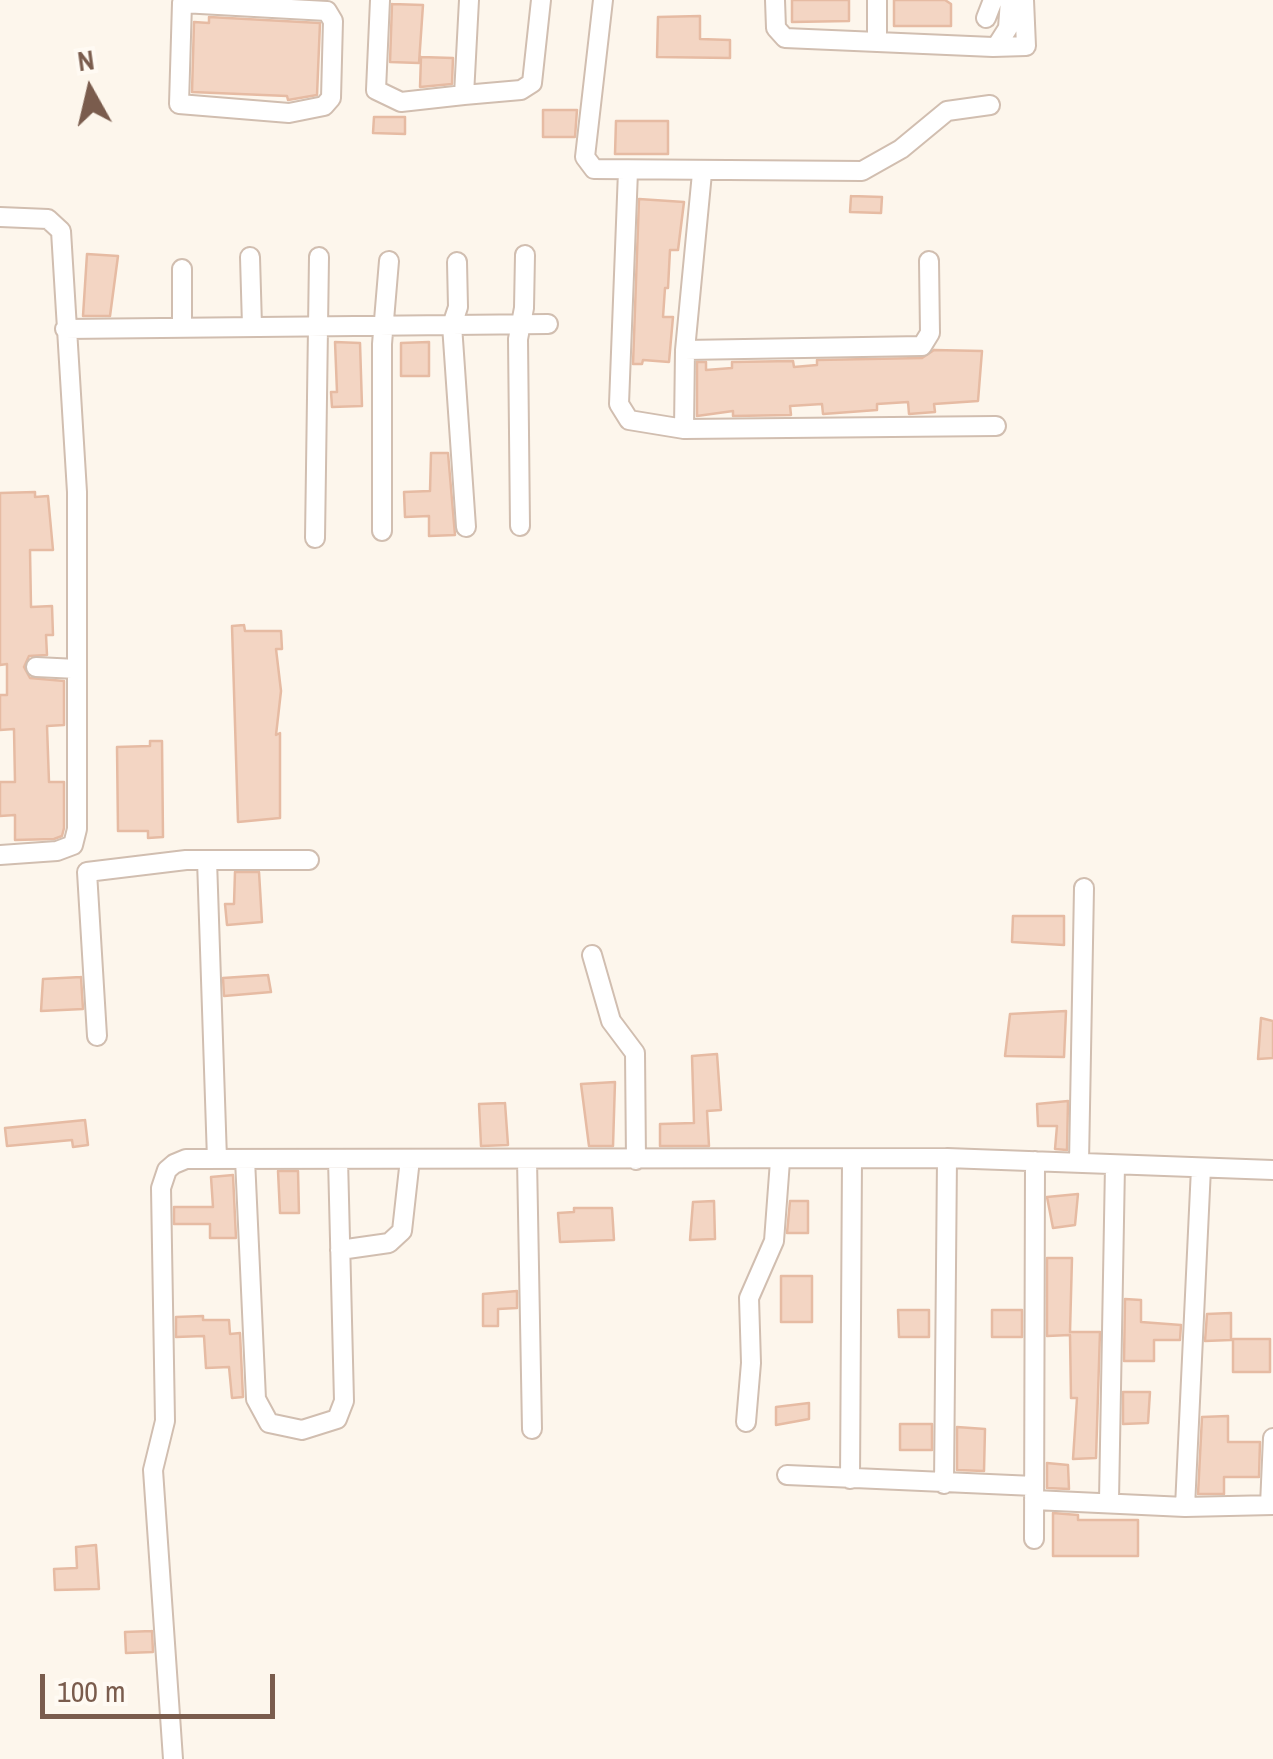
<!DOCTYPE html>
<style>
body{margin:0}
#map{position:relative;width:1273px;height:1759px;overflow:hidden;background:#fdf6ec;font-family:"Archivo Narrow",sans-serif}
canvas{display:block}
.north{position:absolute;left:40px;top:40px;width:100px;height:100px;-webkit-text-stroke:8px #fffaf3;paint-order:stroke;rotate:352deg;font-size:28px;font-weight:700;line-height:40px;text-align:center;color:#7a5c4d}
.north::after{content:'';display:block;margin:auto;width:35px;height:45px;background:#7a5c4d;clip-path:polygon(50% 0,100% 100%,50% 72%,0 100%)}
.scale{position:absolute;left:40px;top:1674px;width:235px;height:45px;box-sizing:border-box;border:5px solid #7a5c4d;border-top:0;padding-left:12px;font-size:30px;line-height:35px;white-space:nowrap;color:#7a5c4d;-webkit-text-stroke:8px #fffaf3;paint-order:stroke}
</style>
<div id="map">
<canvas width="1273" height="1759"></canvas>
<div class="north">N</div>
<div class="scale">100 m</div>
</div>
<script>
const c = document.querySelector('canvas').getContext('2d');
c.lineJoin = 'round';
function fill(path, color) { c.fillStyle = color; c.fill(path, 'evenodd'); }
const shape = rows => new Path2D(rows.map(r => 'M' + r).join(''));
function trace(path, color, width, dash) { c.strokeStyle = color; c.lineWidth = width; c.lineCap = dash ? 'butt' : 'round'; c.setLineDash(dash || []); c.stroke(path); }
const building = shape([
 [792,0,849,0,849,21,792,22,792,0],
 [894,0,945,0,951,4,951,26,894,26,894,0],
 [392,4,423,5,419,63,390,62,392,4],
 [700,16,700,39,730,40,730,58,657,57,658,17,700,16],
 [209,17,320,23,317,95,288,100,287,96,192,92,194,22,209,23,209,17],
 [421,57,453,58,452,84,420,87,421,57],
 [543,110,577,110,575,137,543,137,543,110],
 [374,117,405,117,405,134,373,133,374,117],
 [616,121,668,121,668,154,615,154,616,121],
 [851,196,882,197,881,213,850,212,851,196],
 [639,199,684,202,678,250,670,250,668,288,665,288,663,317,673,317,669,362,643,360,642,364,633,364,639,199],
 [87,254,118,256,110,316,83,316,87,254],
 [335,342,360,343,362,406,332,407,331,392,337,392,335,342],
 [429,342,429,376,401,376,401,343,429,342],
 [934,350,982,351,978,401,934,404,935,412,909,414,908,402,877,404,877,410,823,414,822,404,790,406,791,415,733,416,733,411,697,416,697,362,706,362,706,370,732,368,732,362,793,361,794,367,817,365,817,360,922,358,934,350],
 [431,453,448,453,455,535,429,536,429,516,405,517,404,492,430,491,431,453],
 [35,492,35,497,48,496,53,550,30,550,31,607,52,606,53,635,46,635,47,655,29,656,24,667,30,678,64,681,64,725,47,726,49,782,64,782,64,828,62,836,54,839,15,840,15,815,0,816,0,782,15,782,14,729,0,730,0,695,7,695,7,664,0,665,0,493,35,492],
 [244,625,245,631,281,631,282,649,276,649,281,691,276,735,280,733,280,818,238,822,232,626,244,625],
 [150,741,162,741,163,837,148,838,148,831,118,831,117,747,150,746,150,741],
 [235,872,259,872,262,922,227,925,225,904,234,904,235,872],
 [1013,916,1064,916,1064,945,1012,942,1013,916],
 [268,975,271,992,224,996,223,978,268,975],
 [81,977,83,1009,41,1011,43,979,81,977],
 [1066,1011,1064,1057,1005,1056,1010,1014,1066,1011],
 [1261,1018,1273,1021,1273,1058,1258,1059,1261,1018],
 [717,1054,721,1110,707,1111,709,1146,660,1146,660,1124,694,1123,692,1056,717,1054],
 [615,1082,613,1146,589,1146,581,1084,615,1082],
 [1068,1101,1067,1150,1055,1149,1057,1126,1038,1126,1037,1104,1068,1101],
 [505,1103,508,1145,481,1146,479,1104,505,1103],
 [85,1120,88,1145,73,1147,72,1140,7,1146,5,1128,85,1120],
 [278,1171,298,1171,299,1213,280,1213,278,1171],
 [233,1175,236,1238,210,1238,210,1224,174,1224,174,1207,213,1207,211,1177,233,1175],
 [1078,1194,1075,1225,1053,1228,1047,1197,1078,1194],
 [714,1201,715,1239,690,1240,693,1202,714,1201],
 [790,1201,808,1201,808,1233,787,1233,790,1201],
 [574,1208,612,1208,614,1240,560,1242,558,1213,574,1212,574,1208],
 [1047,1258,1072,1258,1070,1332,1100,1332,1096,1458,1073,1459,1077,1398,1071,1398,1070,1335,1047,1336,1047,1258],
 [781,1276,812,1276,812,1322,781,1322,781,1276],
 [517,1291,517,1308,498,1309,498,1326,483,1326,483,1294,517,1291],
 [1125,1299,1141,1300,1141,1322,1181,1325,1180,1340,1154,1340,1154,1361,1124,1361,1125,1299],
 [898,1310,929,1310,929,1337,899,1337,898,1310],
 [992,1310,1022,1310,1022,1337,992,1337,992,1310],
 [1231,1313,1231,1340,1205,1341,1207,1314,1231,1313],
 [203,1316,203,1320,229,1320,230,1334,240,1333,243,1397,232,1398,229,1367,206,1368,204,1336,176,1337,176,1317,203,1316],
 [1233,1339,1270,1339,1270,1372,1233,1372,1233,1339],
 [1123,1392,1150,1392,1148,1423,1123,1424,1123,1392],
 [809,1403,809,1419,776,1425,776,1407,809,1403],
 [1228,1416,1228,1442,1260,1442,1259,1477,1224,1477,1224,1494,1198,1494,1202,1417,1228,1416],
 [900,1424,932,1424,932,1450,900,1450,900,1424],
 [957,1427,985,1429,984,1471,957,1470,957,1427],
 [1047,1463,1068,1465,1069,1489,1047,1488,1047,1463],
 [1053,1513,1078,1515,1078,1520,1138,1520,1138,1556,1053,1556,1053,1513],
 [96,1545,99,1589,55,1590,54,1569,77,1568,76,1547,96,1545],
 [152,1631,153,1652,126,1653,125,1632,152,1631]
]);
const minor = shape([
 [380,0,376,90,401,102,464,95,469,0],
 [603,0,585,157,594,169,862,171,901,149,947,111,990,105],
 [775,0,776,28,785,38,993,47,1026,46,1024,0],
 [182,3,327,11,333,21,331,98,324,106,289,113,179,104,182,3,184,0],
 [986,18,993,0],
 [877,42,877,0],
 [996,47,1008,28,1010,0],
 [464,95,521,90,532,83,541,0],
 [628,171,619,404,629,420,684,429,996,426],
 [0,217,48,219,61,231,77,492,77,829,73,845,57,851,0,855],
 [250,257,252,326],
 [457,262,458,307,452,325,466,527],
 [182,327,182,269],
 [65,329,548,324],
 [685,350,922,346,930,333,929,261],
 [684,429,685,350,702,173],
 [520,526,518,339,524,308,525,255],
 [382,531,382,344,389,261],
 [315,538,319,257],
 [36,667,77,669],
 [207,860,217,1159],
 [592,955,611,1021,635,1053,636,1160],
 [97,1036,87,872,186,860,309,860],
 [245,1159,256,1399,269,1423,302,1430,337,1419,344,1401,338,1159],
 [527,1159,532,1429],
 [1079,1162,1084,888],
 [340,1250,389,1243,402,1231,410,1159],
 [746,1422,751,1363,749,1298,774,1241,780,1161],
 [787,1475,1034,1486],
 [850,1479,852,1160],
 [944,1484,947,1158],
 [1034,1500,1185,1507,1273,1505],
 [1109,1500,1115,1165],
 [1270,1505,1273,1438],
 [1185,1507,1201,1168],
 [1034,1539,1035,1161],
 [173,1759,153,1470,165,1421,161,1188,167,1170,174,1164,186,1159,947,1158,1273,1170]
]);
fill(building, '#f3d5c3');
trace(building, '#e6bba3', 2.5);
trace(minor, '#d1beb0', 22);
trace(minor, '#fff', 18);
</script>
